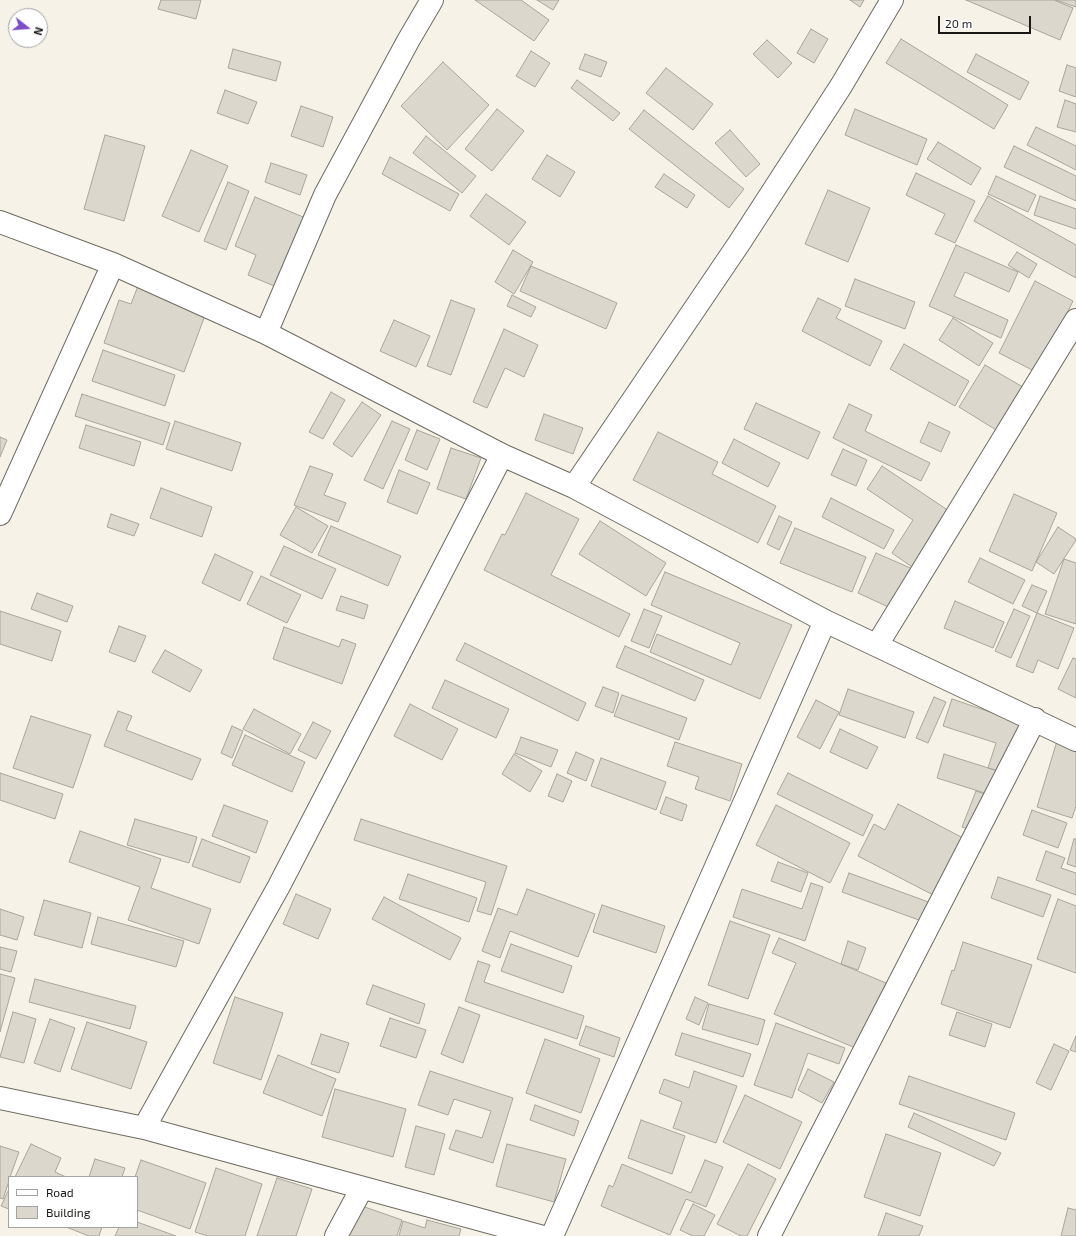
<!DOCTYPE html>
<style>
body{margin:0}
#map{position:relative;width:1076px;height:1236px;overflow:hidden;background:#f6f2e7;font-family:"Exo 2",sans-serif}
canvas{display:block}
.legend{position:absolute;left:8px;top:1176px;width:130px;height:52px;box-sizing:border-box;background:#fff;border:1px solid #a3a3a1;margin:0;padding:5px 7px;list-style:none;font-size:12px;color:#1a1815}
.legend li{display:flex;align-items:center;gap:8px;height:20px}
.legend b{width:20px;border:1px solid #a3a3a1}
.north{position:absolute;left:8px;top:8px;width:40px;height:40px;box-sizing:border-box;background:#fff;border:1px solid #a3a3a1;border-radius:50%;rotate:107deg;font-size:11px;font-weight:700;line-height:16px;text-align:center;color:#1a1815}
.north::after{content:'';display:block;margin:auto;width:14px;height:18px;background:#7d4dc5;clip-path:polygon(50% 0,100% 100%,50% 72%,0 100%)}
.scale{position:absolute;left:938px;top:16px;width:93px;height:18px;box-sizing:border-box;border:2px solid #1a1815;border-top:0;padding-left:5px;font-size:12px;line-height:14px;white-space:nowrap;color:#1a1815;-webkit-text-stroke:3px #fff;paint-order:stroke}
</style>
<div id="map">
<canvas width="1076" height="1236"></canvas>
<ul class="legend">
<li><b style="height:5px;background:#fff"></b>Road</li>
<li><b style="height:11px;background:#dbd7cd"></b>Building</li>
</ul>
<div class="north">N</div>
<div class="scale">20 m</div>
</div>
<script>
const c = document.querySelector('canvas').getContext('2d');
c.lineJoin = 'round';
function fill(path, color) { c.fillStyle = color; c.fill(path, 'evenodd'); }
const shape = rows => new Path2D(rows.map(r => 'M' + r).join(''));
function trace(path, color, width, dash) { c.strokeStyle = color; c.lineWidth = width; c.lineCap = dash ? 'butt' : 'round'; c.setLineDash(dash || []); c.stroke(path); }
const building = shape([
 [161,0,201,0,196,19,158,9,161,0],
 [475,0,521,0,549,20,534,41,475,0],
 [537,0,559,0,553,10,537,0],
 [850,0,864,0,860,7,850,0],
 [966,0,1054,0,1073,8,1060,40,966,0],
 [1056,0,1076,0,1076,7,1056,0],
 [811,29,828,39,814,63,797,53,811,29],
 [901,39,1008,105,994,129,886,63,901,39],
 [767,40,792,63,778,78,753,54,767,40],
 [233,49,281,62,276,81,228,68,233,49],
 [531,51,550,63,535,87,516,76,531,51],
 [585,54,607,62,601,77,579,69,585,54],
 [976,54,1029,82,1020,100,967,72,976,54],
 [443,62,489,105,447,150,401,106,443,62],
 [1067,65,1076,68,1076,97,1059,91,1067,65],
 [666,68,713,104,693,130,646,93,666,68],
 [577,80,620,113,613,121,571,88,577,80],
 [225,90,257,102,248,124,217,113,225,90],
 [1065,100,1076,104,1076,132,1057,127,1065,100],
 [301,106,333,117,323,147,291,136,301,106],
 [497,109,524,131,492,171,465,149,497,109],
 [855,109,927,139,917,165,845,135,855,109],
 [644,110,744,189,729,208,629,129,644,110],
 [1036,127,1076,146,1076,170,1027,145,1036,127],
 [730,130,760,164,746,177,715,143,730,130],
 [105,135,145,146,124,221,84,209,105,135],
 [426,136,476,176,462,193,413,153,426,136],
 [938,142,981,168,971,185,927,159,938,142],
 [1014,146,1076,176,1076,201,1004,167,1014,146],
 [191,150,228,166,199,232,162,216,191,150],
 [547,155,575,172,560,197,532,179,547,155],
 [390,157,459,194,450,211,382,174,390,157],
 [271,163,307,175,300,195,265,182,271,163],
 [916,173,975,201,955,243,935,234,945,214,906,195,916,173],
 [664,174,695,195,687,208,655,187,664,174],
 [996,176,1036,195,1028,212,988,194,996,176],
 [228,182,249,191,226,250,204,241,228,182],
 [828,190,870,208,848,262,805,244,828,190],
 [486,194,526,222,509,245,470,216,486,194],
 [988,196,1076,245,1076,278,974,221,988,196],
 [1040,196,1076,209,1076,229,1034,215,1040,196],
 [255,197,308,219,279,288,248,275,256,255,235,246,255,197],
 [956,245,1018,272,1009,292,965,272,954,296,1008,320,1001,338,929,306,956,245],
 [513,250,533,262,514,294,495,282,513,250],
 [1017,252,1037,264,1029,278,1008,265,1017,252],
 [531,266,617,303,606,329,520,291,531,266],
 [855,279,915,302,905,329,845,306,855,279],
 [1035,281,1073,301,1038,373,999,353,1035,281],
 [138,286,207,310,184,372,104,343,119,300,131,304,138,286],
 [512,295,536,307,531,317,507,306,512,295],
 [818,298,841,309,836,318,882,341,870,366,802,331,818,298],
 [451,300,475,309,451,375,427,366,451,300],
 [953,318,993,343,979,366,939,340,953,318],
 [394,320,430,336,416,367,380,351,394,320],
 [504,329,538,345,524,377,505,368,487,408,473,402,504,329],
 [904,344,969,381,955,406,890,369,904,344],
 [103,350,175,375,165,406,92,381,103,350],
 [985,365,1028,390,1001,433,959,407,985,365],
 [331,392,345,400,323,439,309,432,331,392],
 [82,394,170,423,163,445,75,416,82,394],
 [362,402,381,415,352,457,333,444,362,402],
 [756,403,820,432,808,459,744,429,756,403],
 [849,404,872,415,865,431,930,463,921,481,833,438,849,404],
 [544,414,583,428,573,454,535,440,544,414],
 [175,421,241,443,232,471,166,449,175,421],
 [392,421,410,429,383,489,364,480,392,421],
 [929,422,950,432,941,452,920,442,929,422],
 [86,425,141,442,134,466,79,448,86,425],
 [417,430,440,439,427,470,405,460,417,430],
 [658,432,718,462,712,474,776,506,758,543,633,480,658,432],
 [0,437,7,440,0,457,0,437],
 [734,439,780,463,768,487,722,463,734,439],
 [451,448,481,458,466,499,437,489,451,448],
 [843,449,867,460,856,486,831,475,843,449],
 [310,466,333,474,324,495,346,503,338,522,294,505,310,466],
 [882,466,952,513,915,569,892,553,913,520,867,489,882,466],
 [399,470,430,483,417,514,387,502,399,470],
 [161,488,212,507,202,537,150,518,161,488],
 [526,493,579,519,551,575,630,614,619,637,484,570,502,534,505,535,526,493],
 [1014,494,1057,513,1032,571,989,551,1014,494],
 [831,498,894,530,884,549,822,517,831,498],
 [296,507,328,526,312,553,280,535,296,507],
 [111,514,139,524,134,536,107,527,111,514],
 [779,516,792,522,779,550,767,544,779,516],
 [600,521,666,563,646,596,579,554,600,521],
 [331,526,401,556,388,586,318,555,331,526],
 [1058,527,1076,539,1076,540,1054,574,1036,562,1058,527],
 [795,528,866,557,852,592,780,563,795,528],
 [284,546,336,569,322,599,270,575,284,546],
 [876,553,915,570,897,611,858,593,876,553],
 [215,554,253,572,240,601,202,583,215,554],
 [980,558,1025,580,1013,604,968,582,980,558],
 [1064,559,1076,563,1076,624,1045,614,1064,559],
 [665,572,792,625,760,699,650,652,657,634,731,665,740,643,651,605,665,572],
 [261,576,301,595,287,623,247,604,261,576],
 [1032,585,1047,591,1037,613,1022,606,1032,585],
 [37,593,73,606,67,622,31,609,37,593],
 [341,596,368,605,364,619,336,610,341,596],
 [955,601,1004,622,993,648,944,628,955,601],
 [644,609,662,616,649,648,631,641,644,609],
 [1014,609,1030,616,1011,658,995,651,1014,609],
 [0,611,61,631,52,661,0,644,0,611],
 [1037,613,1074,628,1058,669,1038,660,1033,673,1016,666,1037,613],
 [119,626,146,636,135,662,109,652,119,626],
 [284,627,339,647,342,639,356,644,342,684,273,659,284,627],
 [465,643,586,703,578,721,456,660,465,643],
 [625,646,704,680,695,701,616,667,625,646],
 [165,650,202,670,190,692,152,672,165,650],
 [1073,658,1076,659,1076,698,1058,689,1073,658],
 [445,680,509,709,496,738,432,708,445,680],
 [603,687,619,693,613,713,595,706,603,687],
 [848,689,914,712,905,738,839,715,848,689],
 [622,695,687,718,679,740,614,716,622,695],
 [934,697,946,702,928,743,916,738,934,697],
 [952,699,1028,725,1011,775,988,768,996,743,943,726,952,699],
 [816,700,839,712,820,749,797,737,816,700],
 [410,704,458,729,442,760,394,736,410,704],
 [254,709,301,734,290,754,243,729,254,709],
 [118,711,132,716,126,730,201,759,192,780,104,746,118,711],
 [31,716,91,735,73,788,13,768,31,716],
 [313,722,331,731,316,759,298,750,313,722],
 [232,726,243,731,232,758,221,753,232,726],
 [840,729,878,747,867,769,830,752,840,729],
 [245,735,305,762,292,792,232,765,245,735],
 [521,737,558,750,551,767,515,753,521,737],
 [1057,741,1076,747,1076,806,1072,818,1037,807,1057,741],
 [675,742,742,764,730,801,695,789,699,777,667,766,675,742],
 [576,752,594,760,586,781,567,773,576,752],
 [514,754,542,771,530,792,502,774,514,754],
 [944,754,998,771,991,795,937,778,944,754],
 [601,758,666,782,656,810,591,786,601,758],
 [0,773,63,794,55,819,0,800,0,773],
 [788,773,873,815,863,836,777,794,788,773],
 [557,774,572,781,563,802,548,796,557,774],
 [976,791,993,797,979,833,962,827,976,791],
 [666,797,687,805,682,821,660,813,666,797],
 [898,804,967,840,937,897,858,856,874,824,885,830,898,804],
 [224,805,268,821,256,853,212,836,224,805],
 [776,805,850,843,830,883,756,845,776,805],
 [1032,810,1067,823,1058,848,1023,835,1032,810],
 [135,819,197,837,189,863,127,845,135,819],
 [361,819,507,866,491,915,477,911,486,882,354,840,361,819],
 [80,831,161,859,151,888,211,909,199,944,128,920,140,887,69,862,80,831],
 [202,839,250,857,240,883,192,866,202,839],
 [1074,839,1076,839,1076,867,1067,864,1074,839],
 [1046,851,1065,858,1061,868,1076,873,1076,895,1036,880,1046,851],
 [778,862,808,873,801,892,771,881,778,862],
 [849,873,934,904,927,923,842,892,849,873],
 [408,874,477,898,469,922,399,899,408,874],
 [998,877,1051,895,1043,917,991,898,998,877],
 [811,883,823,887,805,941,733,917,742,889,802,909,811,883],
 [527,889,595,914,578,957,510,931,500,958,482,951,498,908,517,915,527,889],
 [296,894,331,909,318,939,283,924,296,894],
 [384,897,461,938,450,960,372,919,384,897],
 [1058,899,1076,906,1076,973,1037,959,1058,899],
 [44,900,91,913,82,948,34,935,44,900],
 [602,905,665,926,656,953,593,932,602,905],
 [0,909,24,917,17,940,0,935,0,909],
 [98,917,184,941,176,967,91,944,98,917],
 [730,921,770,935,748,999,708,985,730,921],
 [779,938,886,983,858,1049,774,1014,796,963,772,953,779,938],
 [848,941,866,948,858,970,841,964,848,941],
 [963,942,1032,965,1010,1028,941,1004,952,970,954,971,963,942],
 [511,944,572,966,563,993,501,971,511,944],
 [0,947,17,951,11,972,0,969,0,947],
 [478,961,490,965,484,982,584,1016,577,1039,465,1001,478,961],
 [0,974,15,978,0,1032,0,974],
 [35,979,136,1006,130,1029,29,1002,35,979],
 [373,985,425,1004,419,1024,366,1004,373,985],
 [235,997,283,1013,261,1080,213,1063,235,997],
 [695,997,708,1003,699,1025,686,1019,695,997],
 [709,1004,765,1020,758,1045,702,1029,709,1004],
 [459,1007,480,1015,463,1063,441,1054,459,1007],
 [13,1012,36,1019,24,1063,0,1057,13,1012],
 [957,1012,992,1024,985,1047,949,1035,957,1012],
 [390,1018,426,1030,416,1058,380,1046,390,1018],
 [50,1019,75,1028,60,1072,34,1063,50,1019],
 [87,1022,147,1042,131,1089,71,1069,87,1022],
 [776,1023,845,1048,839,1064,808,1053,792,1098,754,1085,776,1023],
 [586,1026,620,1038,614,1057,579,1045,586,1026],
 [682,1033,751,1054,743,1077,675,1055,682,1033],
 [321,1034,349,1043,339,1073,311,1064,321,1034],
 [1076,1036,1076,1052,1070,1050,1076,1036],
 [545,1039,600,1059,581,1113,526,1093,545,1039],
 [1054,1044,1069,1051,1051,1090,1036,1083,1054,1044],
 [278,1055,336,1079,322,1116,263,1093,278,1055],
 [808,1069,834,1082,822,1103,798,1090,808,1069],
 [430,1071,513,1098,493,1163,449,1149,456,1130,482,1138,491,1111,454,1099,448,1115,418,1105,430,1071],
 [694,1071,737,1086,716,1143,673,1128,682,1102,659,1093,664,1079,689,1088,694,1071],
 [909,1076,1015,1113,1006,1140,899,1104,909,1076],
 [335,1089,406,1109,393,1157,322,1137,335,1089],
 [745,1095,802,1122,780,1169,723,1142,745,1095],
 [535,1105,579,1121,574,1136,530,1120,535,1105],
 [914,1113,1001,1153,994,1166,908,1127,914,1113],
 [641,1120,685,1136,672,1174,628,1158,641,1120],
 [416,1126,445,1134,434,1175,405,1167,416,1126],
 [886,1134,941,1153,920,1216,864,1197,886,1134],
 [31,1144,61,1158,55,1172,66,1177,15,1177,31,1144],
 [507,1144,566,1159,554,1202,496,1186,507,1144],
 [0,1146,19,1152,10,1177,9,1177,9,1181,3,1199,0,1198,0,1146],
 [95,1159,125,1168,122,1177,89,1177,95,1159],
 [141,1160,206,1183,190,1229,137,1210,137,1177,135,1177,141,1160],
 [705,1160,723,1167,706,1207,686,1199,670,1235,601,1206,609,1185,613,1187,622,1164,691,1193,705,1160],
 [748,1164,776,1179,747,1236,741,1236,717,1224,748,1164],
 [216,1168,262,1184,245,1236,208,1236,195,1232,216,1168],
 [277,1178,312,1189,296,1236,257,1236,277,1178],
 [9,1189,9,1209,1,1206,9,1189],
 [356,1204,402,1220,397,1236,345,1236,356,1204],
 [693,1204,715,1215,704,1236,693,1236,680,1230,693,1204],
 [1068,1208,1076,1210,1076,1236,1061,1236,1068,1208],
 [886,1213,923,1226,919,1236,878,1236,886,1213],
 [427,1220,461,1229,459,1236,399,1236,403,1221,425,1228,427,1220],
 [137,1222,176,1236,115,1236,119,1227,137,1227,137,1222],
 [66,1227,102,1227,99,1236,89,1236,66,1227]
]);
const street = shape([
 [0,222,113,264,266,333,502,455,574,487,825,621,1076,740],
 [266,333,325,195,408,41,432,0],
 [574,487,740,242,841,86,892,0],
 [0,514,113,264],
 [877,645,1076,320],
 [0,1098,144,1128,540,1236],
 [144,1128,279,886,502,455],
 [336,1236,362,1188],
 [552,1236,825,621],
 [769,1236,1035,719]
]);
fill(building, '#dbd7cd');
trace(building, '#a9a59b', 1);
trace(street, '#6f6b62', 24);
trace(street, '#fff', 22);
</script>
